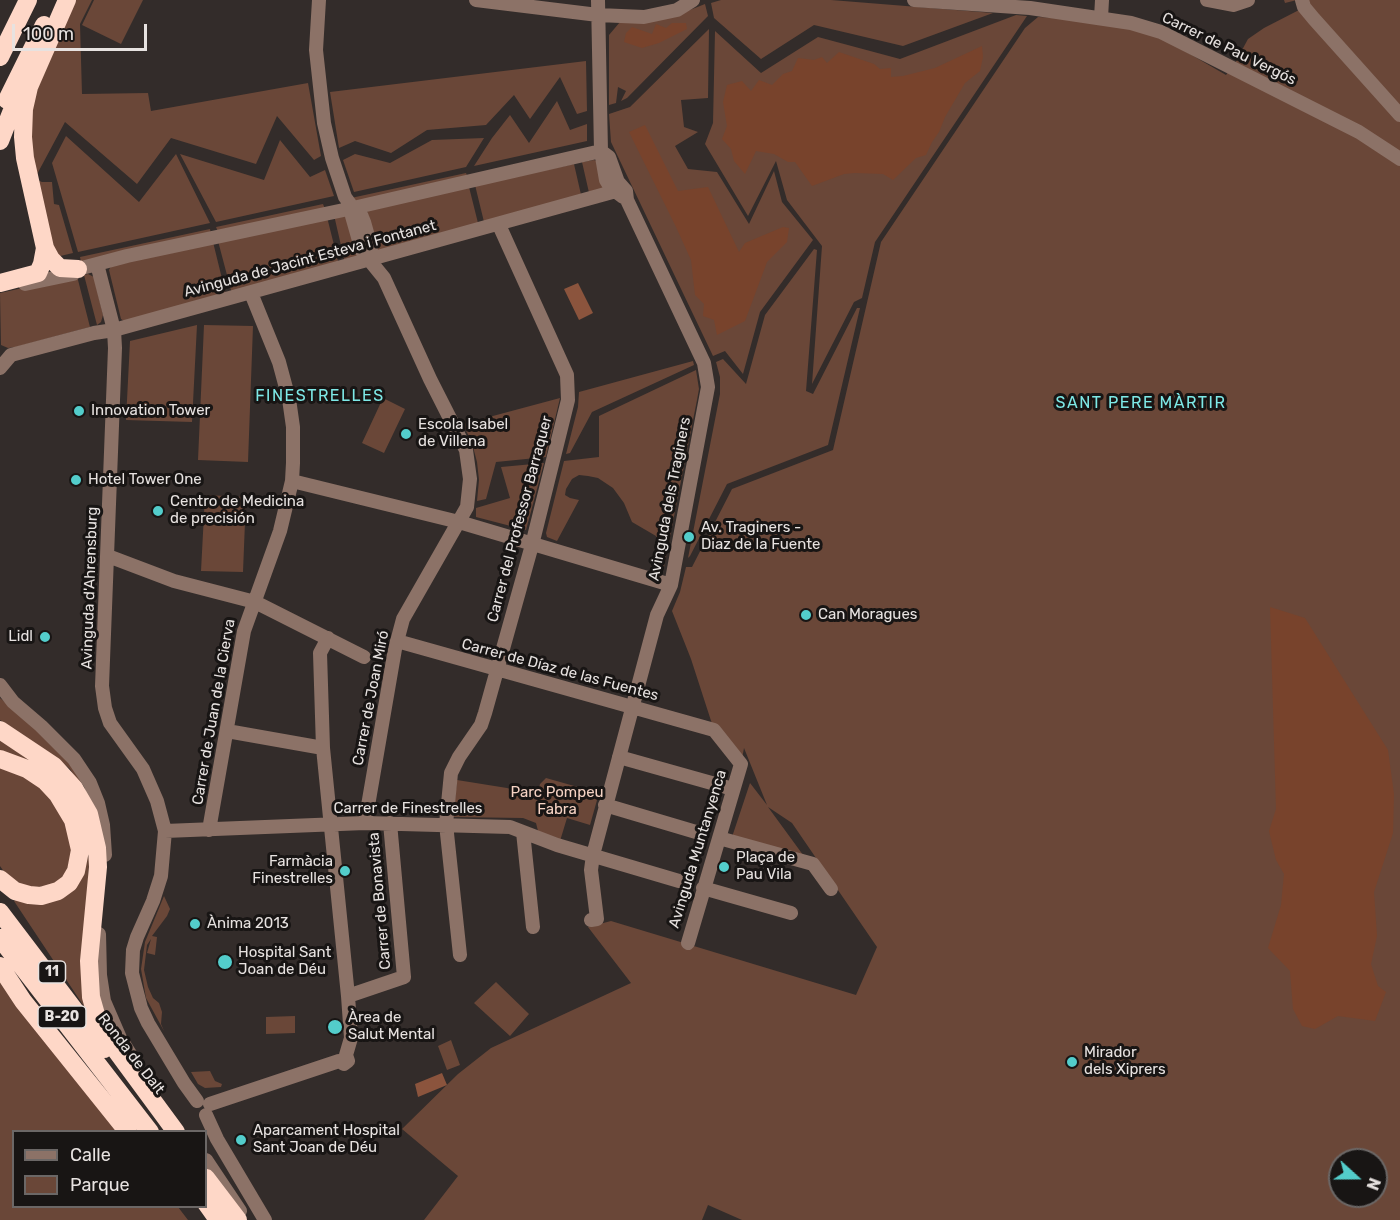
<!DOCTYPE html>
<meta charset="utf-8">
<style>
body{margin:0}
#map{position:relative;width:1400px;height:1220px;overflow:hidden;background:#332c2a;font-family:Rubik,sans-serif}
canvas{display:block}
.legend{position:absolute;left:12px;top:1130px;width:195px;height:78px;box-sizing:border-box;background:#181514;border:2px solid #6b6766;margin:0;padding:8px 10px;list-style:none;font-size:18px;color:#e7e2e0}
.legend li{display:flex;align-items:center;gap:12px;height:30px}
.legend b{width:30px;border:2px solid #6b6766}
.north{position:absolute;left:1328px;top:1148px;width:60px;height:60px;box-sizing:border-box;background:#181514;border:2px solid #6b6766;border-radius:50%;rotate:111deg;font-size:16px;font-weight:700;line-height:24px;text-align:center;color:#e7e2e0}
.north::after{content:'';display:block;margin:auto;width:21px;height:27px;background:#53cdcb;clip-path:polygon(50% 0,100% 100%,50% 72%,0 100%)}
.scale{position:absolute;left:12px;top:24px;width:135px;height:27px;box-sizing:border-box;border:3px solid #e7e2e0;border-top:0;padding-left:8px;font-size:18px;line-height:21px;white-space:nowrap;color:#e7e2e0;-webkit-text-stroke:4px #181514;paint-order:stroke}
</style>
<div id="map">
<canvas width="1400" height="1220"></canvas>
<ul class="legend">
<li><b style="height:8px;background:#8c7267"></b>Calle</li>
<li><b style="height:16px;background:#6a4738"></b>Parque</li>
</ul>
<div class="north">N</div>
<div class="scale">100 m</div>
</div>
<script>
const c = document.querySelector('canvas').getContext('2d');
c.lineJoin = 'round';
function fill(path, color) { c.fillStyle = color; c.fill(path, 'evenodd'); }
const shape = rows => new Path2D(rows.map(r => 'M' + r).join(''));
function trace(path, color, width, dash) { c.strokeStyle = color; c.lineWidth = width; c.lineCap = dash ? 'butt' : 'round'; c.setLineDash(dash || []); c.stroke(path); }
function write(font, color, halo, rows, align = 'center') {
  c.font = font + ' Rubik,sans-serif'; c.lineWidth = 6; c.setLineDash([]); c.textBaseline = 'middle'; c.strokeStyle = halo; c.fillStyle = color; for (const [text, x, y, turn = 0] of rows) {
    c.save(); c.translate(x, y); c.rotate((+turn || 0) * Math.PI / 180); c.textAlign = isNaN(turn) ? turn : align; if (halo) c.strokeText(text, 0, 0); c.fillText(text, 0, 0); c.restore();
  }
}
const green = shape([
 [76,0,92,0,80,24,82,94,148,93,151,111,308,83,321,156,314,160,277,116,256,164,171,138,137,184,65,122,35,178,30,150,30,106],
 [94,0,143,0,121,44,82,25],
 [721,0,831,0,993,13,903,46,814,25,761,59,714,18,711,3],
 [1284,0,1400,0,1400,1220,742,1220,708,1205,702,1220,424,1220,458,1176,402,1129,458,1074,491,1048,631,983,588,927,611,921,856,995,877,947,792,823,768,807,806,859,732,837,750,783,767,805,744,748,741,764,714,730,691,659,672,611,680,592,686,567,692,567,732,489,833,450,881,242,1025,28,1038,17,1100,20,1164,39,1226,75,1235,63,1248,39,1264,28,1299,10,1297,0,1285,3],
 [1340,1160,1376,1160,1376,1196,1340,1196],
 [705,4,708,16,627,98,621,101,626,91,618,87,616,103,609,105,609,35,620,22,672,17],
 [1016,15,1027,16,875,242,862,298,854,302,812,384,822,246,787,200,776,161,748,216,705,144,713,123,715,31,761,73,818,37,900,59],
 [709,29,708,98,681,100,684,127,698,132,675,146,688,169,717,172,749,224,774,171,782,202,813,240,760,312,743,374,725,351,713,356,611,142,609,114,630,107],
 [586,61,587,111,577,114,560,77,530,119,514,95,486,125,427,130,391,153,355,141,339,148,330,92],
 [557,101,570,130,587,124,587,141,474,166,492,138,510,115,529,143],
 [66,136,139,202,176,154,210,223,78,252,52,163],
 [484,138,466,167,354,192,343,160,355,154,390,163,432,140],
 [280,140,310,177,325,170,334,196,216,222,180,154,264,180],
 [594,160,599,162,605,188,590,197,582,162],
 [574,164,582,199,485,226,475,185],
 [466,173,468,178,356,202,351,198],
 [35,179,42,182,52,182,54,204,59,205,73,253,56,257],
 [469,187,479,227,377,251,367,211],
 [323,204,325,209,218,232,216,227],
 [345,214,358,257,345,263,334,215],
 [327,217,339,265,232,294,218,241],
 [210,229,211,234,81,262,80,257],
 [213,242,226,295,124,321,121,319,109,270,111,266],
 [814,249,817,250,806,391,813,394,857,308,860,308,828,445,727,484,690,556,688,558,720,394,720,377,716,362,723,359,746,384,765,315],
 [88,274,94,277,103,315,101,322,97,325,84,275],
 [77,276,90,327,16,347,8,348,1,345,0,293],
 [197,325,192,422,126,420,130,341],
 [204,325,253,326,248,462,198,460],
 [693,361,694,365,592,412,570,453,566,454,578,407,579,392],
 [696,370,699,389,697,400,664,567,658,570,651,568,661,546,656,536,632,522,624,503,613,488,598,478,588,476,579,475,572,479,566,489,565,495,570,498,579,500,557,541,547,537,546,533,564,461,599,457,599,416],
 [383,398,405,409,384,453,362,443],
 [560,398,546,457,496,462,486,499,477,501,479,480,477,462,472,443,463,424],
 [544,463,526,530,476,517,476,508,510,498,501,467],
 [205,495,246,497,243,572,201,571],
 [0,698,49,739,76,771,87,796,70,769,57,758,0,720],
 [0,739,37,761,82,821,89,860,85,1008,14,901,18,898,62,894,79,817,0,753],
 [0,765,28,775,62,811,72,847,69,869,56,885,28,888,7,876,0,866],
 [546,778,599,793,590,825,567,818,560,841,538,831,536,823,523,818,453,817,457,780,507,788,537,796,540,784],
 [164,896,170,909,167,916,152,936,157,937,155,955,147,953,151,939,147,945,144,970,148,987,153,998,159,1003,162,1012,161,1024,164,1031,146,998,141,969,145,942],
 [0,973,122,1131,14,1132,14,1206,178,1207,188,1220,0,1220],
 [496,982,529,1014,510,1036,474,1003],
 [295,1016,295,1033,266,1034,266,1017],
 [451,1040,460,1065,447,1070,438,1046],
 [210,1071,215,1081,222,1084,221,1087,205,1088,198,1084,191,1072]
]);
const forest = shape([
 [672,23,686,23,687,29,659,43,642,48,624,42,626,33,632,27,652,34,656,24,666,28],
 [982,46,983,57,980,71,965,83,945,117,939,132,932,142,926,155,916,158,893,180,883,174,855,173,844,174,812,186,795,162,788,162,774,154,756,151,745,174,734,161,731,149,722,139,727,126,723,102,727,85,742,81,751,91,759,80,772,85,783,74,792,71,798,58,814,60,822,57,827,63,839,52,874,64,880,69,891,68,891,77,903,76,935,68],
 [645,125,678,191,708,187,739,252,745,243,783,227,789,228,787,242,767,262,745,321,717,335,714,320,703,316,704,304,695,295,691,260,676,227,629,132],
 [1270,607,1305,618,1388,750,1394,794,1393,833,1374,892,1377,936,1371,964,1378,986,1386,992,1375,1021,1338,1016,1315,1029,1302,1026,1293,1009,1290,971,1268,948,1281,905,1284,874,1276,860,1269,831,1276,809]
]);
const water = shape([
 [578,283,593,313,579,320,564,289],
 [442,1073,447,1085,418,1097,415,1084]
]);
const minor = shape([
 [319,0,316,50,324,123,332,158,345,197,353,208,360,212,364,222,371,247,370,261],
 [476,0,598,15,644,17,677,10,693,0],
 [598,0,601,151,606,180,611,188,623,197],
 [914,0,1030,8,1131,23,1161,32,1359,132,1400,159],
 [1207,0,1233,5,1248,0],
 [1302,0,1304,7,1314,19,1400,115],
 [1101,18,1102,0],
 [353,208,352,216,362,251,384,278,430,379,466,450,470,479,467,507,403,619,395,649,365,823],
 [97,264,114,330,115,348,102,686,105,708,110,723,143,769,157,801,165,831,161,876,153,901,137,937,133,950,132,973,141,1008,148,1023,184,1083,197,1101],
 [25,284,73,274,78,269,127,256,353,208,601,151],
 [11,355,94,333,114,330,616,191],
 [0,368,11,355],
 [292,481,459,522,671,585],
 [108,556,174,581,255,602,364,657],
 [328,638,320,653,323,748,348,996,351,1038,346,1055,348,1061,344,1064,339,1061],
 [397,641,714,730,741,764,688,943],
 [0,685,13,702,41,726,74,759,90,783,98,803,103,825,105,855],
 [227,731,323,748],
 [619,757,733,789],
 [605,805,696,832],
 [209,830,244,631,280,531,292,481,293,463,293,427,289,399,279,362,251,293],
 [165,831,365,823,510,827,557,845,679,881],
 [523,832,533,927],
 [719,838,813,864,831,889],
 [703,888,791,913],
 [591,920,597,919,591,870,593,855,657,615,671,585,708,387,704,363,627,200,626,191,618,182,609,157,601,151],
 [99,934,100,975,104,1001,120,1038,137,1065],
 [460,955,446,824,451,773,459,757,481,725,485,713,532,545,568,400,567,375,499,225],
 [348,996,404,977,390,823],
 [210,1104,339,1061],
 [206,1115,217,1139,265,1220],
 [206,1160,240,1211]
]);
const highway = shape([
 [67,0,29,87,24,109,23,137,25,158,45,248,51,259,60,268,78,269],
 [0,57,28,0],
 [7,100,44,25],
 [0,141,20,90],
 [0,283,38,273,42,264,45,248],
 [0,730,54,766,74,788,89,814,97,848,98,867,89,961,91,997,97,1018,109,1041,176,1132],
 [0,759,27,769,45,781,58,795,73,820,80,850,76,871,69,883,58,891,41,896,29,895,15,891,0,879],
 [0,912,104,1049],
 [0,938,150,1132],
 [0,966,23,1001,128,1132],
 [206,1178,238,1220],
 [206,1203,218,1220]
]);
const markers = [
 [79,411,6,"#53cdcb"],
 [406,434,6,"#53cdcb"],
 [76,480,6,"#53cdcb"],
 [158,511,6,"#53cdcb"],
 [689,537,6,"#53cdcb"],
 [806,615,6,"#53cdcb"],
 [45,637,6,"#53cdcb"],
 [724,867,6,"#53cdcb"],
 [345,871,6,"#53cdcb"],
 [195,924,6,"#53cdcb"],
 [225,962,8,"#53cdcb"],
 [335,1027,8,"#53cdcb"],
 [1072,1062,6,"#53cdcb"],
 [241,1140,6,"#53cdcb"]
];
const shields = [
 [52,972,27],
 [62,1017,48]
];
const shieldNames = [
 ["11",52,972],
 ["B-20",62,1017]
];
const streetNames = [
 ["Carrer de Pau Vergós",1229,49,26],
 ["Avinguda de Jacint Esteva i Fontanet",310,259,-15],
 ["Avinguda dels Traginers",670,499,-79],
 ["Carrer del Professor Barraquer",520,519,-75],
 ["Avinguda d'Ahrensburg",90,588,-88],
 ["Carrer de Díaz de las Fuentes",560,670,15],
 ["Carrer de Joan Miró",371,698,-79],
 ["Carrer de Juan de la Cierva",214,712,-80],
 ["Carrer de Finestrelles",408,809],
 ["Avinguda Muntanyenca",698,849,-73],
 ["Carrer de Bonavista",380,901,-95],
 ["Ronda de Dalt",131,1054,52]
];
const poiNames = [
 ["Innovation Tower",91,411],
 ["Escola Isabel",418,425],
 ["de Villena",418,442],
 ["Hotel Tower One",88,480],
 ["Centro de Medicina",170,502],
 ["de precisión",170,519],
 ["Av. Traginers -",701,528],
 ["Diaz de la Fuente",701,545],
 ["Can Moragues",818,615],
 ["Lidl",33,637,"right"],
 ["Plaça de",736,858],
 ["Pau Vila",736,875],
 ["Farmàcia",333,862,"right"],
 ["Finestrelles",333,879,"right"],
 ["Ànima 2013",207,924],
 ["Hospital Sant",238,953],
 ["Joan de Déu",238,970],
 ["Àrea de",348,1018],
 ["Salut Mental",348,1035],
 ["Mirador",1084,1053],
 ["dels Xiprers",1084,1070],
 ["Aparcament Hospital",253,1131],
 ["Sant Joan de Déu",253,1148]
];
const parkNames = [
 ["Parc Pompeu",557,793],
 ["Fabra",557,810]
];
const neighbourhoodNames = [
 ["FINESTRELLES",320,396],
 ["SANT PERE MÀRTIR",1141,403]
];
fill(green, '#6a4738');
fill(forest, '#78432c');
fill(water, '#8b543d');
trace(minor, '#8c7267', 14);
trace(highway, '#fed7c7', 18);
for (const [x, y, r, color] of markers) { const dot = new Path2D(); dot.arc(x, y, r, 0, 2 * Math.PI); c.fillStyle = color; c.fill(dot); trace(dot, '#181514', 2); }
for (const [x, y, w] of shields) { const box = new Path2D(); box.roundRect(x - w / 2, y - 11, w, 22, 4.5); c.fillStyle = '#181514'; c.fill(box); trace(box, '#e7e2e0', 1.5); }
write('bold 14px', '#e7e2e0', null, shieldNames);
write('15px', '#e7e2e0', '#181514', streetNames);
write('15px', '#e7e2e0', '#181514', poiNames, 'left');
write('15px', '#f5d2c3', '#181514', parkNames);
c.letterSpacing = '1.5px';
write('16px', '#7ee9e7', '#181514', neighbourhoodNames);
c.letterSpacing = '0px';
</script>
